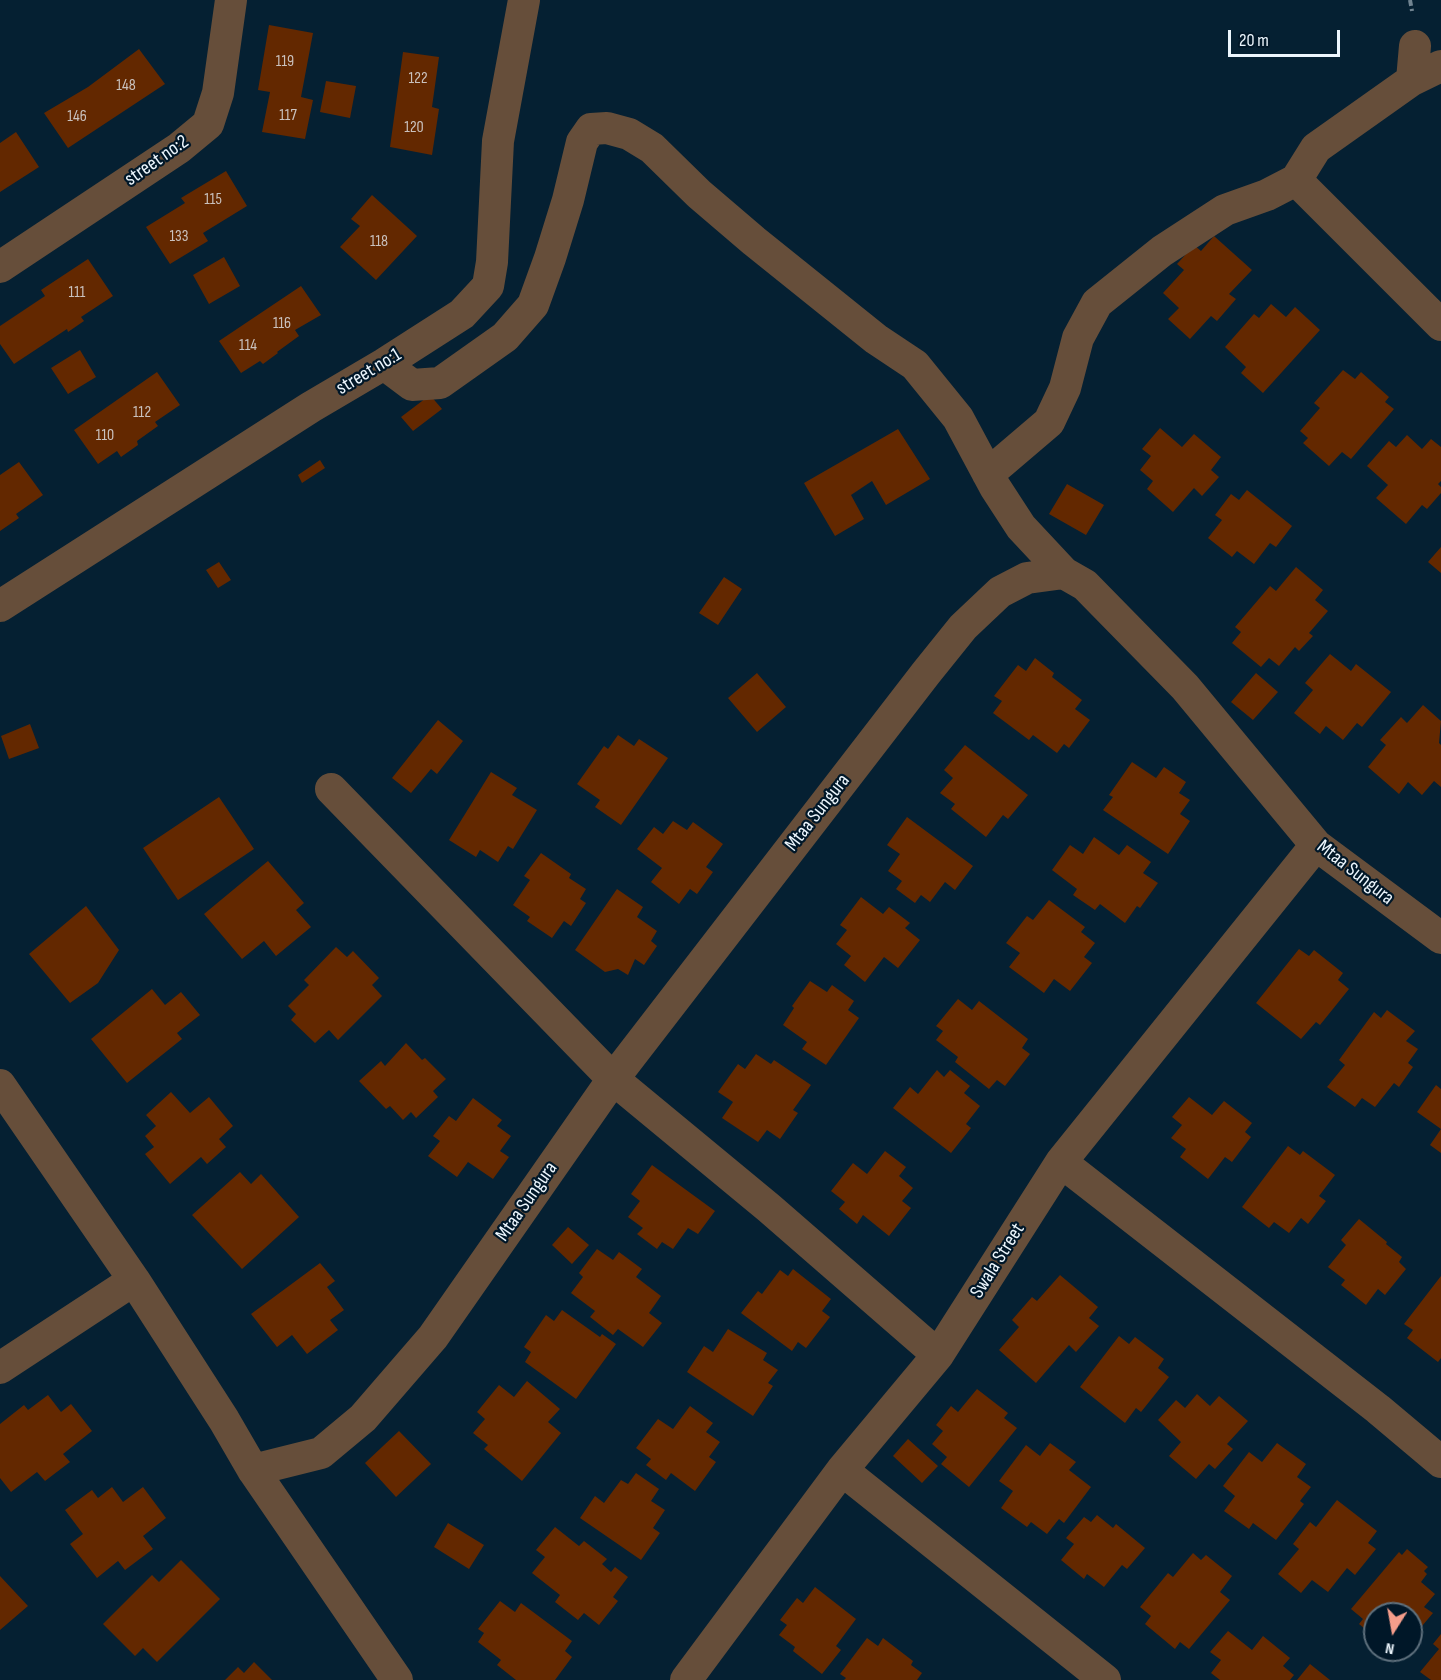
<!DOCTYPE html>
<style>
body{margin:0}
#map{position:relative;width:1441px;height:1680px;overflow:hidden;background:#052032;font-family:"Sofia Sans Condensed",sans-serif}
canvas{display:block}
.north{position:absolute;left:1363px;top:1602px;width:60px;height:60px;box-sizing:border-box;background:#001728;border:2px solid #5e707d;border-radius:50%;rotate:191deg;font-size:16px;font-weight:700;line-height:24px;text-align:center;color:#ecf6fd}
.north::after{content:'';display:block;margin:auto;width:21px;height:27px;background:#f49d8b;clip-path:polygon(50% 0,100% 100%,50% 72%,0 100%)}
.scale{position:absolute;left:1228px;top:30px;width:112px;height:27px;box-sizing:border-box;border:3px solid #ecf6fd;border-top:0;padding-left:8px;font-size:18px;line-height:21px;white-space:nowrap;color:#ecf6fd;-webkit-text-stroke:4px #001728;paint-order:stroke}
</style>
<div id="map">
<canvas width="1441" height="1680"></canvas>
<div class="north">N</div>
<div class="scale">20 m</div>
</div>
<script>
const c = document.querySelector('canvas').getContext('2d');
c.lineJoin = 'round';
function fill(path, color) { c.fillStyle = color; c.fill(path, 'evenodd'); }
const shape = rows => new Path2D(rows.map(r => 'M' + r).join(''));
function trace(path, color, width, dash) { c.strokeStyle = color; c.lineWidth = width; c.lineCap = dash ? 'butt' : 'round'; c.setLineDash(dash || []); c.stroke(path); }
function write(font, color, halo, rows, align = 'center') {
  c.font = font + ' "Sofia Sans Condensed",sans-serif'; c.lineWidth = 4.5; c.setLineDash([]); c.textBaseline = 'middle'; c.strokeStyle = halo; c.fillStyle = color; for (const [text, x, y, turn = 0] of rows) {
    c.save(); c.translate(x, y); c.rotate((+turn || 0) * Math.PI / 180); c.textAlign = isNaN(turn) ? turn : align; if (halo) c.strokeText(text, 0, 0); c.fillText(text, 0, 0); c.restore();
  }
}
const building = shape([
 [269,25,313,33,301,97,313,100,305,139,262,132,270,92,258,90],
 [139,49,165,84,68,148,44,113,88,87],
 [403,52,439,57,432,107,439,109,432,155,390,147],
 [326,81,356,86,350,118,320,112],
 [16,132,39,167,0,192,0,143],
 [226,171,247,206,203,233,208,241,170,264,146,227,185,203,181,198],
 [372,195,417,236,376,280,340,247,360,226,351,219],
 [1214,236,1252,270,1229,294,1236,299,1217,321,1211,316,1190,339,1168,319,1179,308,1163,293,1184,270,1177,264,1194,245,1201,251],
 [224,257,240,286,209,304,193,275],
 [88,259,113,296,81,317,84,321,68,332,67,329,14,364,0,344,0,326,45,296,41,290],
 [301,286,321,315,295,330,299,336,277,352,278,353,263,364,260,361,241,373,219,341],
 [1271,304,1286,317,1295,307,1320,330,1263,393,1241,373,1246,367,1225,347,1254,314,1259,318],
 [80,350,96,377,68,394,51,368],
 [1343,370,1355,379,1361,372,1389,397,1385,402,1394,409,1351,459,1342,452,1329,466,1303,443,1308,438,1300,431,1320,408,1314,403],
 [157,372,180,405,155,422,158,426,137,441,138,445,121,457,117,451,98,464,74,430],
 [430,395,442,409,413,431,401,417],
 [1160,428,1182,447,1194,434,1221,457,1211,470,1219,477,1202,496,1194,488,1173,512,1147,489,1153,481,1140,470,1151,456,1142,449],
 [898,429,930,479,886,505,872,481,851,495,864,519,835,536,804,483],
 [1407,435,1422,449,1431,439,1441,447,1441,481,1438,484,1441,487,1441,493,1427,509,1422,505,1406,524,1376,498,1388,485,1367,466,1389,441,1396,447],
 [320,460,325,468,302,483,298,475],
 [19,462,43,495,16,514,19,518,0,531,0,475],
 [1067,484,1104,505,1086,535,1049,514],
 [1247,490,1292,526,1276,547,1270,543,1254,564,1237,551,1232,557,1208,538,1222,520,1215,515,1231,494,1239,500],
 [1441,547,1441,573,1428,562],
 [219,562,231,580,218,588,206,570],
 [1296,567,1323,590,1315,600,1328,611,1309,633,1313,636,1299,651,1295,647,1279,666,1269,658,1261,667,1232,643,1241,632,1235,627,1270,586,1276,591],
 [724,577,742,589,718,625,699,613],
 [1330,654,1351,671,1356,664,1391,692,1362,727,1357,723,1343,740,1326,726,1320,734,1294,713,1313,690,1305,683],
 [1035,658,1054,673,1052,677,1082,700,1075,709,1090,720,1069,748,1064,744,1057,753,1033,735,1029,740,993,713,1002,701,994,696,1018,665,1026,671],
 [757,673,786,707,757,732,728,698],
 [1256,673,1278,692,1253,720,1231,702],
 [1423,705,1441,721,1439,743,1441,745,1441,787,1434,781,1422,795,1408,782,1399,794,1368,767,1386,745,1380,740,1401,717,1407,723],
 [438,720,463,741,437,774,431,769,411,793,392,778],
 [30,724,39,748,9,759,1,736],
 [618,735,634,746,639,739,668,758,621,825,595,807,600,800,577,784,604,746,608,749],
 [965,745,1028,795,1008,819,1003,815,986,837,951,809,955,804,940,793,953,778,944,770],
 [1132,762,1156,778,1164,767,1186,782,1179,793,1190,800,1180,814,1190,821,1168,854,1103,810,1113,797,1109,795],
 [491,772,517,788,512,795,537,810,513,849,508,846,498,862,480,850,476,857,449,840],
 [219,797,254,849,178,900,143,848],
 [907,817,973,866,955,890,945,882,930,902,921,895,915,903,896,889,902,881,888,871,900,854,887,845],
 [673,821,687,830,693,822,723,844,706,867,713,872,697,894,690,889,679,904,651,882,662,868,637,849,654,827,663,834],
 [1094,837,1119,855,1127,845,1151,862,1143,873,1158,883,1140,908,1137,906,1125,923,1100,904,1095,910,1073,895,1077,889,1052,870,1070,845,1083,854],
 [541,853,571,874,569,878,586,889,580,899,586,903,571,926,564,921,552,938,527,921,530,917,513,905,530,880,524,876],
 [268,861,304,903,296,910,311,927,276,956,264,941,242,959,204,914],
 [617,889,643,907,637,917,657,931,651,941,657,946,644,965,635,959,628,975,618,969,605,972,575,950],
 [861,897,883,914,889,907,910,923,905,928,920,940,898,968,884,957,865,982,844,965,851,956,836,944,847,930,840,925],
 [1049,900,1085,927,1081,932,1095,943,1084,957,1092,963,1070,991,1054,979,1044,993,1009,967,1020,953,1006,943,1027,916,1033,920],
 [86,906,119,950,98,983,70,1003,29,954],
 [336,947,347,957,353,951,379,978,372,985,382,996,338,1040,329,1030,315,1043,291,1020,296,1014,288,1006,309,985,304,980],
 [1299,949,1309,956,1314,950,1343,973,1338,980,1349,989,1320,1025,1316,1022,1301,1039,1256,1003],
 [810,981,827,992,832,985,854,1001,848,1010,859,1018,826,1065,802,1049,807,1042,783,1025,794,1008,792,1006],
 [152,989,165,1005,181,992,200,1015,177,1033,182,1039,127,1083,91,1039],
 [958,999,972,1010,979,1001,1028,1039,1022,1048,1030,1054,1005,1086,997,1080,989,1089,955,1062,958,1057,936,1040,943,1031,936,1026],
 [1387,1010,1415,1031,1406,1041,1418,1049,1408,1063,1413,1067,1399,1087,1394,1083,1375,1107,1362,1098,1355,1107,1327,1087,1345,1065,1339,1060,1374,1012,1381,1018],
 [406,1043,422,1060,425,1058,446,1079,433,1091,438,1097,416,1118,411,1112,403,1120,390,1106,386,1109,359,1081,381,1061,385,1066],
 [756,1054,771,1064,774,1060,811,1085,793,1110,798,1113,780,1139,767,1130,758,1142,722,1118,733,1102,718,1092,738,1064,745,1069],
 [937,1070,944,1077,950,1070,970,1086,964,1093,980,1106,966,1124,971,1128,951,1153,893,1108,910,1087,918,1094],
 [1436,1085,1441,1089,1441,1129,1417,1112],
 [171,1092,190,1113,209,1097,233,1126,219,1139,226,1147,207,1164,201,1157,170,1184,145,1154,154,1147,145,1136,156,1126,146,1115],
 [1189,1097,1212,1115,1224,1101,1252,1123,1245,1132,1251,1137,1232,1162,1225,1157,1208,1179,1180,1157,1186,1149,1171,1138,1182,1125,1172,1117],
 [473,1098,502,1120,497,1126,511,1136,500,1151,509,1157,493,1179,468,1162,457,1177,428,1156,440,1141,433,1136,449,1116,456,1121],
 [1441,1129,1441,1153,1430,1145],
 [1288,1146,1300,1155,1303,1151,1335,1175,1319,1196,1326,1201,1308,1224,1301,1218,1289,1233,1274,1222,1269,1228,1242,1207],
 [885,1151,906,1167,899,1176,913,1188,902,1201,911,1208,889,1236,863,1215,857,1224,839,1209,845,1202,831,1191,853,1163,867,1174],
 [652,1165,715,1211,698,1234,688,1228,673,1249,662,1242,657,1249,637,1234,643,1228,628,1217,640,1201,631,1194],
 [240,1172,251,1184,261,1174,299,1217,242,1269,192,1215],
 [1359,1219,1387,1242,1386,1244,1402,1257,1399,1262,1406,1269,1385,1295,1378,1289,1366,1305,1341,1285,1345,1280,1328,1267,1346,1245,1341,1240],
 [568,1227,589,1245,572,1264,552,1245],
 [597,1249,613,1260,619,1252,642,1269,636,1277,661,1296,649,1313,662,1323,643,1347,618,1329,613,1335,590,1317,595,1311,571,1293,583,1277,579,1273],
 [320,1263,335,1281,327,1287,344,1310,330,1320,338,1330,307,1354,292,1335,277,1347,251,1314],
 [793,1269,831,1299,822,1311,830,1317,806,1348,798,1342,792,1351,741,1313,758,1291,762,1294,780,1270,788,1276],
 [1060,1275,1098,1307,1089,1318,1099,1326,1076,1352,1069,1345,1036,1383,999,1350,1019,1327,1012,1320,1032,1297,1037,1301],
 [1441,1276,1441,1358,1438,1362,1407,1338,1413,1330,1404,1324],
 [562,1310,600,1337,602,1334,616,1344,576,1399,525,1362,531,1352,524,1347,546,1315,554,1321],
 [728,1329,767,1353,763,1360,778,1370,768,1383,773,1386,753,1416,687,1372,704,1346,713,1352],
 [1119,1336,1129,1344,1135,1337,1164,1359,1158,1368,1169,1377,1141,1412,1136,1408,1125,1423,1080,1387],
 [527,1381,560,1409,548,1422,561,1433,522,1481,484,1449,488,1445,473,1433,485,1419,477,1412,499,1385,514,1397],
 [977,1389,1008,1413,1004,1418,1017,1428,969,1487,941,1464,947,1457,932,1444,943,1431,936,1425,951,1406,958,1412],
 [1197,1394,1210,1406,1219,1396,1248,1421,1227,1444,1233,1449,1215,1469,1209,1464,1196,1479,1169,1456,1181,1442,1158,1420,1176,1400,1185,1408],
 [48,1395,61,1412,71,1404,92,1431,63,1454,70,1462,45,1481,37,1472,11,1492,0,1478,0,1424,24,1405,28,1410],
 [690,1406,713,1423,706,1432,720,1442,709,1457,716,1462,695,1491,671,1473,666,1480,646,1465,651,1459,636,1448,658,1419,673,1429],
 [399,1431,431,1464,396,1497,365,1463],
 [908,1439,938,1466,922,1483,893,1456],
 [1050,1443,1076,1462,1069,1470,1091,1487,1064,1523,1059,1519,1047,1534,1031,1522,1027,1527,1001,1508,1013,1491,999,1481,1026,1445,1040,1456],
 [1277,1443,1306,1464,1297,1477,1311,1487,1300,1501,1304,1504,1276,1540,1253,1523,1249,1529,1224,1511,1235,1496,1223,1486,1249,1452,1262,1462],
 [636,1473,659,1489,651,1501,665,1510,653,1528,660,1533,641,1560,580,1518,595,1496,604,1503,621,1480,628,1484],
 [112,1487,123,1502,143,1487,166,1518,143,1536,153,1549,125,1570,118,1561,97,1578,70,1544,83,1534,65,1510,92,1490,98,1498],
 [1337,1500,1377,1531,1368,1543,1376,1549,1355,1575,1347,1568,1328,1592,1312,1580,1301,1593,1278,1574,1299,1549,1293,1544,1310,1522,1316,1527],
 [1097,1515,1113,1528,1116,1524,1145,1548,1127,1569,1122,1565,1104,1587,1087,1574,1084,1579,1061,1560,1074,1544,1066,1538,1084,1517,1091,1522],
 [448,1523,484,1545,469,1569,434,1547],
 [555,1527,579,1546,584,1541,607,1559,602,1564,611,1572,615,1567,628,1577,613,1597,618,1601,599,1625,584,1613,578,1620,555,1602,560,1595,532,1573,545,1557,536,1550],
 [1407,1549,1428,1567,1424,1571,1427,1574,1421,1582,1435,1594,1424,1607,1433,1613,1417,1632,1411,1628,1411,1614,1375,1614,1375,1637,1359,1624,1363,1619,1351,1609,1399,1552,1402,1555],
 [1193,1553,1201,1560,1206,1555,1232,1576,1220,1592,1230,1600,1189,1649,1180,1642,1175,1649,1145,1624,1151,1616,1140,1607,1168,1573,1173,1577],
 [181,1560,220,1599,157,1662,143,1648,135,1656,103,1624,152,1575,159,1582],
 [0,1576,28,1606,0,1630],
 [815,1587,856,1619,836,1646,841,1650,822,1674,793,1651,795,1647,779,1635,787,1625,780,1620,797,1598,803,1603],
 [500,1601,515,1612,521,1603,572,1641,565,1651,572,1657,555,1680,516,1680,497,1665,501,1660,478,1642,484,1633,478,1629],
 [1228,1631,1252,1650,1263,1636,1290,1658,1283,1666,1294,1675,1290,1680,1220,1680,1211,1673,1221,1660,1210,1652],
 [1441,1634,1441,1680,1431,1680,1420,1672,1439,1649,1433,1644],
 [867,1638,878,1646,883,1638,913,1661,911,1665,922,1673,917,1680,844,1680,846,1678,840,1674],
 [254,1662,272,1680,225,1680,238,1667,244,1673],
 [1310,1664,1330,1680,1297,1680]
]);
const path = shape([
 [1410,0,1412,11]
]);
const minor = shape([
 [1412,80,1441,66],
 [1296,180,1441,325],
 [0,267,179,148,208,124,218,93,231,0],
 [384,364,412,385,440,383,505,337,533,305,550,258,568,200,582,142,591,129,607,128,629,134,652,148,699,194,754,241,876,339,915,365,958,418,995,487,1021,527,1064,573],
 [988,474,1049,422,1065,388,1078,338,1097,303,1162,251,1225,210,1267,195,1296,180,1316,148,1412,80,1415,46],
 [0,606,311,407,384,364,462,314,488,286,492,262,498,141,524,0],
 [331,789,613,1079,769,1208,938,1355],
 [0,1085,134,1280,224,1420,253,1470,397,1680],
 [1061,1162,1378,1409,1441,1462],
 [0,1368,134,1280],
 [253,1470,321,1453,363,1418,433,1337,613,1079,926,673,963,627,1000,592,1027,578,1064,573,1085,585,1185,687,1316,845,1441,938],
 [842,1470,1105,1680],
 [686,1680,842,1470,938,1355,1061,1162,1316,845]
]);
const numberNames = [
 ["119",285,62],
 ["122",418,79],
 ["148",126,86],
 ["117",288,116],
 ["146",77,117],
 ["120",414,128],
 ["115",213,200],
 ["133",179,237],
 ["118",379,242],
 ["111",77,293],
 ["116",282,324],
 ["114",248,346],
 ["112",142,413],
 ["110",105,436]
];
const streetNames = [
 ["street no:2",157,161,-35],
 ["street no:1",369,372,-31],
 ["Mtaa Sungura",818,813,-52],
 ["Mtaa Sungura",1355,873,38],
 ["Mtaa Sungura",527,1202,-55],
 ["Swala Street",998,1261,-58]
];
fill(building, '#632800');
trace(path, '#718491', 4, [6, 3]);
trace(minor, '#664e3a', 32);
write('16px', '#cac2be', null, numberNames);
write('20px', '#ecf6fd', '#001728', streetNames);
</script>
